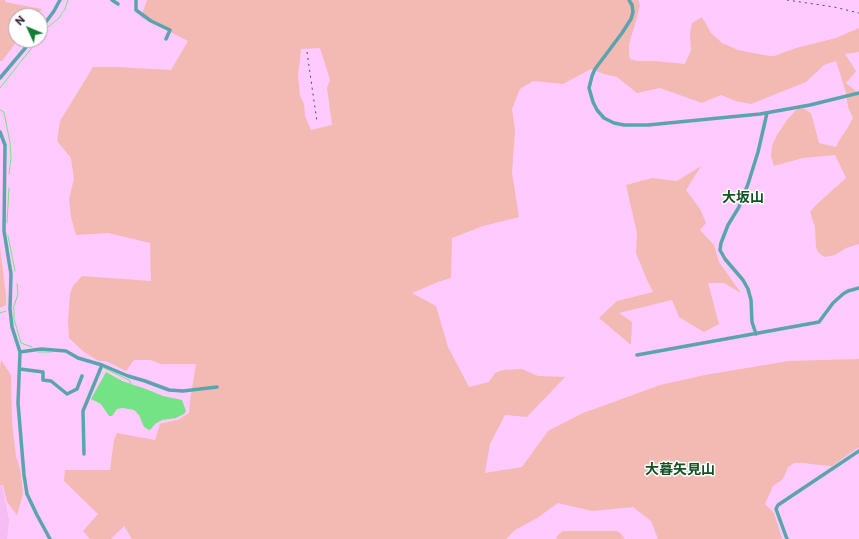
<!DOCTYPE html>
<meta charset="utf-8">
<style>
body{margin:0}
#map{position:relative;width:859px;height:539px;overflow:hidden;background:#ffcafd;font-family:Commissioner,sans-serif}
canvas{display:block}
.north{position:absolute;left:8px;top:8px;width:40px;height:40px;box-sizing:border-box;background:#fff;border:1px solid #ada5ad;border-radius:50%;rotate:314deg;font-size:11px;font-weight:700;line-height:16px;text-align:center;color:#321f32}
.north::after{content:'';display:block;margin:auto;width:14px;height:18px;background:#137d31;clip-path:polygon(50% 0,100% 100%,50% 72%,0 100%)}
</style>
<div id="map">
<canvas width="859" height="539"></canvas>
<div class="north">N</div>
</div>
<script>
const c = document.querySelector('canvas').getContext('2d');
c.lineJoin = 'round';
function fill(path, color) { c.fillStyle = color; c.fill(path, 'evenodd'); }
const shape = rows => new Path2D(rows.map(r => 'M' + r).join(''));
function trace(path, color, width, dash) { c.strokeStyle = color; c.lineWidth = width; c.lineCap = dash ? 'butt' : 'round'; c.setLineDash(dash || []); c.stroke(path); }
function write(font, color, halo, rows, align = 'center') {
  c.font = font + ' Commissioner,"Noto Sans JP",sans-serif'; c.lineWidth = 3; c.setLineDash([]); c.textBaseline = 'middle'; c.strokeStyle = halo; c.fillStyle = color; for (const [text, x, y, turn = 0] of rows) {
    c.save(); c.translate(x, y); c.rotate((+turn || 0) * Math.PI / 180); c.textAlign = isNaN(turn) ? turn : align; if (halo) c.strokeText(text, 0, 0); c.fillText(text, 0, 0); c.restore();
  }
}
const built = shape([
 [0,482,3,489,9,521,7,539,0,539]
]);
const green = shape([
 [0,0,5,0,5,2,42,9,36,16,16,16,16,40,18,40,2,61,0,61],
 [147,0,638,0,640,5,636,21,629,44,629,55,630,59,637,61,655,61,685,64,691,50,690,34,692,23,702,17,711,33,722,43,738,50,769,56,774,56,796,48,836,38,859,28,859,52,845,54,856,71,846,83,859,94,859,244,846,248,835,255,824,257,818,252,816,247,815,227,810,212,816,205,846,178,835,155,803,158,774,166,771,156,772,146,777,135,787,120,796,110,801,107,811,113,819,143,836,147,840,139,847,129,853,118,848,107,846,93,836,61,824,65,806,82,751,104,736,101,721,95,702,103,660,88,637,93,617,77,604,74,591,69,563,84,533,81,520,89,512,109,515,130,512,173,519,217,483,226,452,238,451,278,438,282,412,293,436,306,448,347,469,387,489,382,495,373,503,370,522,369,538,376,565,377,527,417,505,415,490,444,485,473,522,467,548,431,583,413,611,403,660,385,705,375,789,361,859,359,859,447,832,466,819,465,804,463,794,463,788,467,783,479,773,486,765,504,774,513,782,539,658,539,651,521,633,507,592,511,558,503,537,518,515,530,506,539,132,539,124,526,111,539,90,539,83,531,98,514,64,481,65,470,110,470,114,440,117,433,155,440,160,424,178,420,189,413,190,401,196,364,161,364,150,360,134,360,126,371,106,361,99,361,84,352,69,338,68,321,70,294,73,286,82,276,151,281,150,243,108,233,76,235,71,217,69,199,74,179,71,158,57,141,60,121,93,67,117,67,171,70,188,41,141,17],
 [320,48,330,80,327,88,332,125,311,130,305,116,304,104,300,96,298,76,301,49],
 [701,166,686,190,700,209,706,223,700,230,714,245,719,262,741,293,724,283,708,283,719,324,704,332,679,317,672,300,619,313,632,322,631,345,599,318,617,301,653,292,647,280,636,253,637,233,626,185,652,178,677,181],
 [0,247,6,296,6,305,0,308],
 [1,360,11,375,12,423,16,456,21,473,23,494,17,515,7,502,3,485,0,485,0,368],
 [563,531,617,531,621,534,625,539,556,539,558,535]
]);
const water = shape([
 [106,372,122,381,146,389,163,396,182,400,186,411,184,414,176,418,162,420,155,424,151,429,149,430,144,427,139,415,134,410,123,408,117,409,112,416,109,416,101,404,91,399]
]);
const stream = shape([
 [40,38,47,28,59,18,65,9,68,0],
 [0,88,38,40],
 [0,110,4,112,10,143,11,158,9,174],
 [7,223,9,188],
 [8,236,15,271],
 [13,309,18,294,17,284],
 [14,309,14,319,21,343,32,347],
 [0,313,6,311],
 [38,352,51,352],
 [104,368,129,380,131,384]
]);
const minor = shape([
 [112,0,118,4],
 [136,0,136,10,151,21,170,30,166,39],
 [629,0,632,5,633,12,631,19,622,33,595,69,592,76,589,88,593,102,597,110,604,118,614,123,624,125,648,125,760,114,810,105,859,93],
 [40,30,54,11,60,0],
 [0,78,32,40],
 [0,132,5,145,4,231,11,274,10,309,12,327,20,352,18,403,24,475,27,494,37,515,50,539],
 [756,334,752,322,751,300,748,289,743,280,725,259,720,250,721,243,728,225,739,207,748,184,758,152,767,113],
 [20,352,41,349,66,351,78,358,102,365,128,376,145,381,169,390,183,391,217,387],
 [637,355,819,322,833,303,843,294,848,291,859,288],
 [20,369,43,372,43,380,51,381,67,394,77,389,82,376],
 [84,454,83,411,102,365],
 [787,539,776,509,778,505,859,451]
]);
const rail = shape([
 [787,0,834,7,859,13],
 [307,52,317,122]
]);
const quarterNames = [
 ["大坂山",743,197],
 ["大暮矢見山",680,469]
];
fill(built, '#f6bcf4');
fill(green, '#f2bab3');
fill(water, '#74e386');
trace(stream, '#74e386', 1);
trace(minor, '#5ba4ae', 3.5);
trace(rail, '#5c425c', 1, [2, 4]);
write('bold 14px', '#125121', '#fff', quarterNames);
</script>
